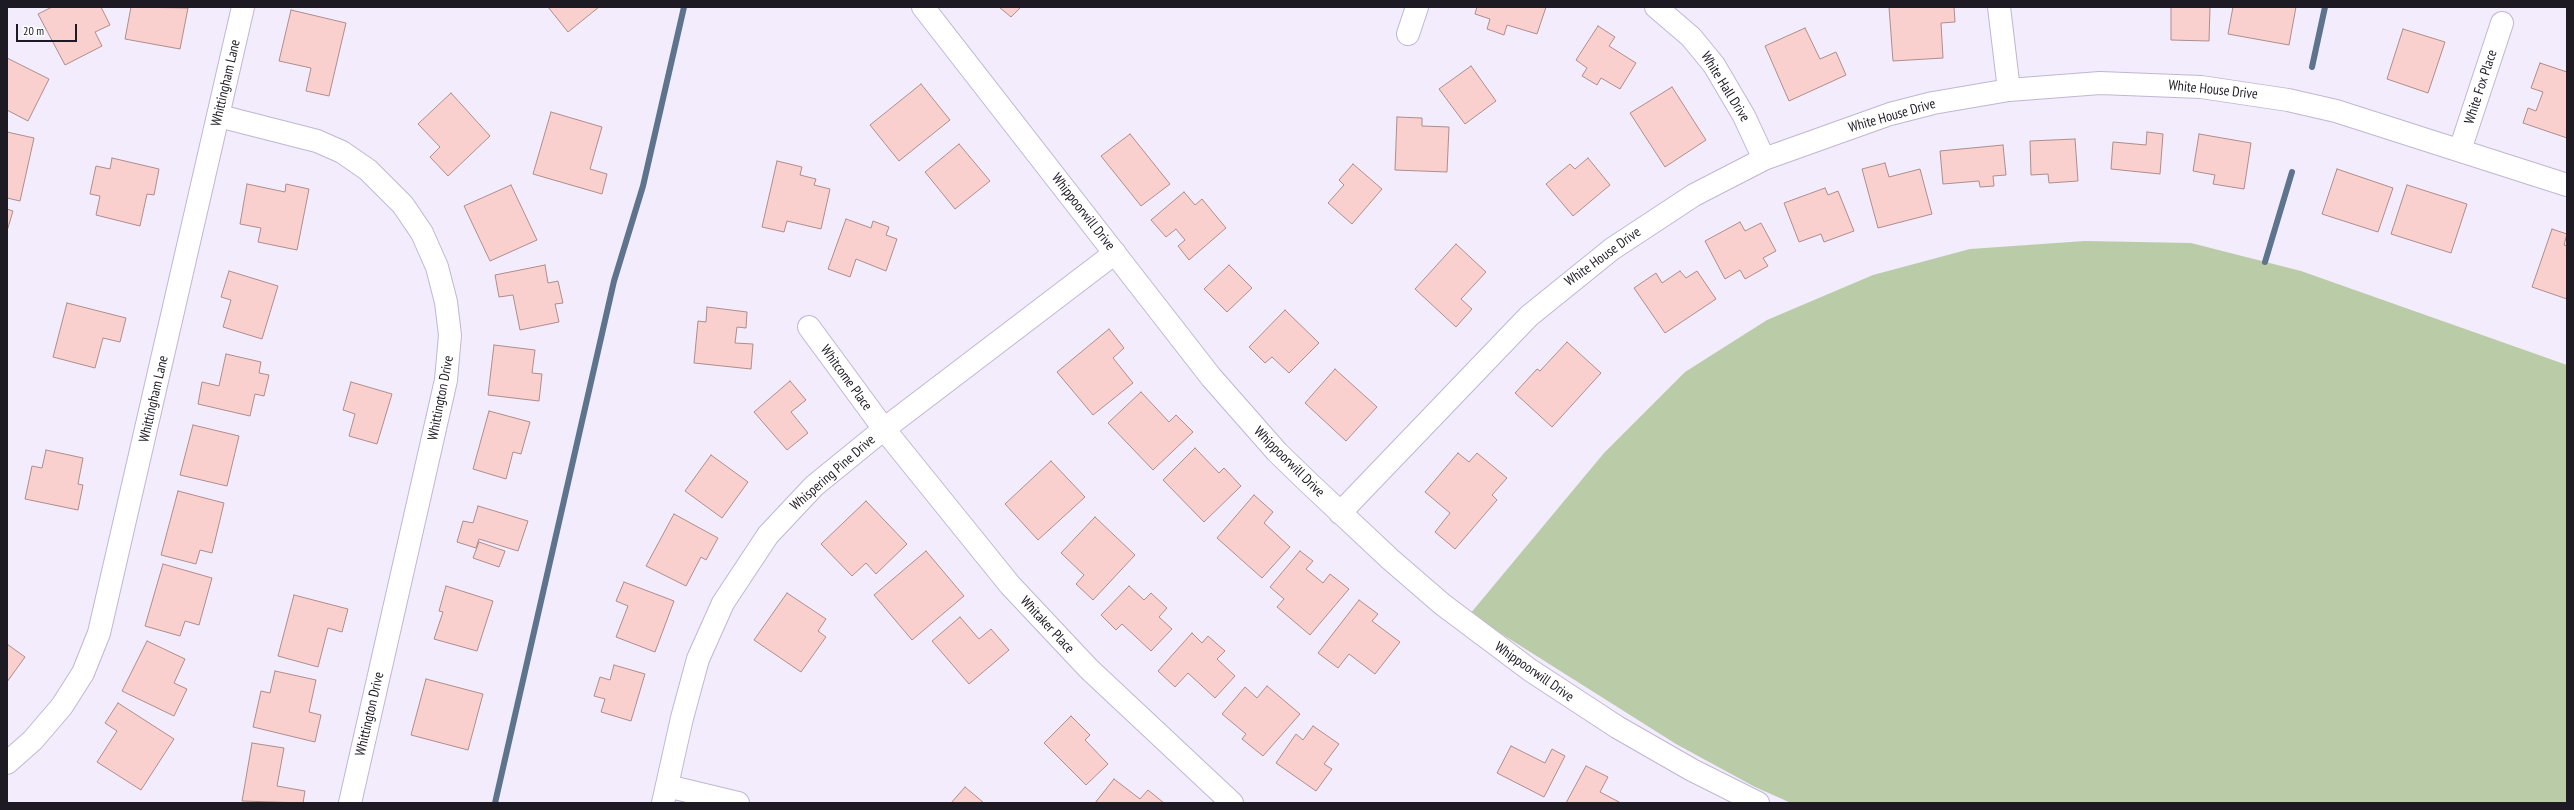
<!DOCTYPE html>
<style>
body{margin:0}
#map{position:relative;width:2574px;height:810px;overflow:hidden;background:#f2ecfd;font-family:"PT Sans Narrow",sans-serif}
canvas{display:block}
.frame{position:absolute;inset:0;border:8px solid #1e1a24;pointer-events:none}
.scale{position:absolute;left:16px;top:24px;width:61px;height:18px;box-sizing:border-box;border:2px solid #1e1a24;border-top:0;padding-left:5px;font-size:12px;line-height:14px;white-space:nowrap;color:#1e1a24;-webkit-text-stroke:3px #fff;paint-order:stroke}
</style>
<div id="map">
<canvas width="2574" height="810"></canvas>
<div class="frame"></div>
<div class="scale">20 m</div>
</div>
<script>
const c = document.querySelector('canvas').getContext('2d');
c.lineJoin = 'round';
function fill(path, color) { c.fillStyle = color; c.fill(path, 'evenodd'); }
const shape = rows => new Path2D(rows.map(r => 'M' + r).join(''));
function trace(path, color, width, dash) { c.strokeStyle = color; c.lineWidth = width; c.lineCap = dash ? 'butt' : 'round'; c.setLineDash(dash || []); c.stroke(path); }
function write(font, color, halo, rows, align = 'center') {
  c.font = font + ' "PT Sans Narrow",sans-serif'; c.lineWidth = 3; c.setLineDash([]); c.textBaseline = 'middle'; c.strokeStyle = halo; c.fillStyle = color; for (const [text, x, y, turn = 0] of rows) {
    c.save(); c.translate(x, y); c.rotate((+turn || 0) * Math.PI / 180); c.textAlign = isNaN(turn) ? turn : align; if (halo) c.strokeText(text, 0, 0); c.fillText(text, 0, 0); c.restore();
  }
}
const green = shape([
 [2085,241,2191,243,2301,271,2567,365,2567,803,1791,803,1755,787,1676,744,1470,614,1604,453,1685,372,1767,320,1873,275,1970,249]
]);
const stream = shape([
 [2312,67,2325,7],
 [2265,262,2292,172],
 [495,803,614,281,643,186,684,7]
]);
const building = shape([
 [52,7,101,7,110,25,95,32,102,46,65,65,38,14,52,7],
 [131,7,188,8,180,49,125,39,131,7],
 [548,7,599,7,568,32,548,7],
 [999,7,1021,7,1011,17,999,7],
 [1477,7,1546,7,1537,34,1507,25,1504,35,1487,29,1490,19,1475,14,1477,7],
 [1889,7,1954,7,1955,22,1941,23,1943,58,1893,61,1889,7],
 [2171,7,2210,7,2209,41,2171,40,2171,7],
 [2233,7,2296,7,2289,45,2228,34,2233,7],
 [291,10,346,23,329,96,306,91,311,68,279,61,291,10],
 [1598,26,1615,37,1609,46,1636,63,1620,89,1601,78,1597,85,1582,76,1587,68,1576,60,1598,26],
 [1805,28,1820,59,1836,52,1846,75,1789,101,1765,46,1805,28],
 [2403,29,2445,42,2428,93,2387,79,2403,29],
 [7,58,49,79,28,121,7,110,7,58],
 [2540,63,2567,72,2567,138,2523,123,2528,108,2536,111,2543,92,2531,88,2540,63],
 [1471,66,1496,101,1465,124,1439,89,1471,66],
 [921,84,950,120,899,161,870,125,921,84],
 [1672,87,1706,140,1665,167,1630,113,1672,87],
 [451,93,490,136,448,176,430,157,440,147,418,124,451,93],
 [551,112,602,127,590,169,607,174,602,194,533,174,551,112],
 [1397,117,1422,118,1422,126,1449,127,1447,172,1395,170,1397,117],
 [7,132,34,138,20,201,7,198,7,132],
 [2147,132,2163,134,2160,174,2111,169,2113,142,2146,145,2147,132],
 [1130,134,1170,184,1141,206,1101,156,1130,134],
 [2199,134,2251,143,2244,189,2213,184,2215,175,2193,171,2199,134],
 [2075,139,2078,181,2049,183,2048,174,2031,175,2030,141,2075,139],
 [959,144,990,181,955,209,925,172,959,144],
 [2003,145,2006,175,1993,176,1994,186,1980,187,1979,181,1943,184,1940,151,2003,145],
 [112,158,159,169,154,195,147,194,140,226,96,215,100,196,90,194,96,166,110,169,112,158],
 [1588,158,1610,185,1573,216,1546,184,1570,164,1575,169,1588,158],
 [777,161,802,167,800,175,816,179,814,185,830,189,821,229,787,221,784,232,762,227,777,161],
 [1885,163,1889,177,1920,169,1932,214,1878,228,1862,169,1885,163],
 [1353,164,1382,189,1352,224,1328,203,1344,185,1339,180,1353,164],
 [2337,169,2393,188,2378,232,2322,214,2337,169],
 [247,184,285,192,286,184,309,189,297,250,258,242,261,228,240,224,247,184],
 [511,185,537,240,490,261,464,206,511,185],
 [2407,185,2467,204,2451,253,2391,234,2407,185],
 [1825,188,1828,195,1838,191,1854,231,1824,242,1821,234,1799,242,1784,203,1825,188],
 [1184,192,1195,205,1202,199,1226,228,1189,260,1178,246,1185,240,1176,229,1166,237,1151,220,1184,192],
 [7,209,13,211,7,231,7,209],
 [846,219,871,228,873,221,889,227,886,235,897,239,886,271,856,259,850,277,828,269,846,219],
 [1740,222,1745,231,1761,223,1776,251,1763,258,1768,266,1745,279,1740,270,1725,279,1705,241,1740,222],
 [2552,229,2567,234,2564,245,2567,246,2567,299,2532,287,2552,229],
 [1456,244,1486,272,1461,299,1472,309,1456,327,1415,289,1456,244],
 [545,265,548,283,558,281,563,303,555,304,559,322,520,330,513,295,499,297,495,275,545,265],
 [1229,265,1252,288,1227,312,1204,289,1229,265],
 [229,271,278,286,262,339,223,327,231,300,221,297,229,271],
 [1680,271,1686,278,1697,271,1716,299,1665,333,1634,288,1656,273,1662,283,1680,271],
 [67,303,126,318,120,342,103,338,95,368,53,357,67,303],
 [707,307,747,312,746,328,737,327,735,343,753,344,751,369,694,363,698,321,706,322,707,307],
 [1285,310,1319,343,1289,373,1272,357,1265,363,1249,347,1285,310],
 [1109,329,1124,348,1113,358,1133,383,1093,415,1057,372,1109,329],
 [1567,342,1601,373,1552,427,1515,393,1537,369,1540,371,1567,342],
 [494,345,535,350,532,373,542,374,539,401,488,395,494,345],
 [226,354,261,362,259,373,269,375,264,396,255,394,250,416,198,404,202,382,219,386,226,354],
 [1335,369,1377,407,1346,441,1305,403,1335,369],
 [790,381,806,400,791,412,808,433,787,450,754,412,790,381],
 [351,382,392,394,377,444,349,436,355,414,343,410,351,382],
 [1141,392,1169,422,1176,415,1193,432,1153,470,1108,423,1141,392],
 [489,411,530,422,521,454,513,452,506,479,473,469,489,411],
 [193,425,239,436,227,486,180,475,193,425],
 [1195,448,1219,473,1224,468,1241,486,1204,522,1163,480,1195,448],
 [46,450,83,458,78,484,83,485,78,510,25,499,32,466,42,468,46,450],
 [1458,453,1469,462,1477,453,1507,478,1492,495,1497,500,1455,549,1435,532,1450,513,1425,492,1458,453],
 [711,455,748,482,722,518,685,491,711,455],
 [1051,461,1085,497,1038,540,1005,504,1051,461],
 [178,491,224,503,212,553,200,550,196,564,161,555,178,491],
 [1254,495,1273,512,1264,523,1290,547,1262,578,1217,538,1254,495],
 [866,501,907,544,876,574,866,563,852,576,821,544,866,501],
 [478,506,528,521,518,551,479,539,476,548,457,542,463,521,473,523,478,506],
 [674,514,718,538,706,560,701,557,686,586,646,566,674,514],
 [1095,517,1135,555,1093,600,1076,584,1084,575,1061,553,1095,517],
 [479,542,505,551,499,567,473,558,479,542],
 [926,551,964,596,912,640,874,595,926,551],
 [1300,551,1313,561,1306,569,1323,583,1330,574,1349,589,1310,635,1277,607,1284,599,1270,587,1300,551],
 [163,564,212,578,199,625,185,621,180,636,145,626,163,564],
 [624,582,674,601,655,652,616,637,628,606,616,601,624,582],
 [446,586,493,601,477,651,434,639,443,612,439,611,446,586],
 [1129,586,1144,600,1151,593,1167,608,1159,617,1172,629,1151,651,1122,624,1116,630,1101,615,1129,586],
 [787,593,826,619,818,631,826,637,801,672,754,640,787,593],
 [294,595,348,609,342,632,328,628,318,667,278,656,294,595],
 [1359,600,1378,614,1372,621,1400,642,1375,674,1349,654,1338,668,1318,653,1359,600],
 [960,617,979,639,991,629,1009,650,969,684,932,641,960,617],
 [1192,633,1202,643,1208,636,1225,651,1217,659,1235,676,1215,698,1188,673,1175,687,1158,671,1192,633],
 [147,641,185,659,174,683,187,689,174,716,122,691,147,641],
 [7,644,25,657,7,682,7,644],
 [614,665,645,674,631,721,601,712,605,699,594,696,600,677,610,680,614,665],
 [275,671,316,680,309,712,321,715,315,742,253,727,261,691,270,693,275,671],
 [426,679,483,694,468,750,411,735,426,679],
 [1267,686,1300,714,1263,756,1242,739,1246,734,1222,714,1245,687,1257,698,1267,686],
 [118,703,174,739,141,790,97,762,117,731,105,723,118,703],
 [1071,716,1090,735,1085,740,1108,764,1086,785,1044,743,1071,716],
 [1313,726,1339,744,1324,764,1332,769,1316,791,1276,763,1296,734,1303,740,1313,726],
 [252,743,284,748,277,786,305,791,303,803,242,801,252,743],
 [1511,746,1545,763,1552,749,1565,756,1544,797,1497,773,1511,746],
 [1586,766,1608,777,1600,792,1621,803,1566,803,1586,766],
 [1114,779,1140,799,1148,790,1164,803,1095,803,1114,779],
 [965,787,984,803,951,803,965,787]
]);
const minor = shape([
 [923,7,1211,377,1277,452,1309,483,1390,559,1442,604,1530,670,1617,727,1692,770,1758,803],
 [1656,7,1691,37,1714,65,1744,116,1764,159],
 [1999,7,2009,90],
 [1408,34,1417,7],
 [219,116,317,141,342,152,368,170,403,205,422,233,437,267,446,302,450,335,446,380,350,803],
 [2460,150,2502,23],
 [809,327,884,429,1010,585,1089,669,1232,803],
 [1340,513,1529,316,1612,249,1694,195,1764,159,1890,114,1933,103,2009,90,2100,83,2201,87,2288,100,2336,111,2567,185],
 [7,763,33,740,62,706,83,673,99,633,243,7],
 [667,786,738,803],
 [663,803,682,718,698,659,723,603,768,535,814,486,884,429,1115,253]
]);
const streetNames = [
 ["Whittingham Lane",226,83,-77],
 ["White Hall Drive",1725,87,58],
 ["White Fox Place",2481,87,-72],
 ["White House Drive",2213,90,6],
 ["White House Drive",1892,116,-16],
 ["Whippoorwill Drive",1083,212,52],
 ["White House Drive",1603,257,-36],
 ["Whitcome Place",846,378,54],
 ["Whittington Drive",441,398,-79],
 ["Whittingham Lane",154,399,-77],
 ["Whippoorwill Drive",1289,462,45],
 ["Whispering Pine Drive",833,473,-41],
 ["Whitaker Place",1047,625,47],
 ["Whippoorwill Drive",1534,672,35],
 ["Whittington Drive",370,714,-77]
];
fill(green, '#bacca7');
trace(stream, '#5d748c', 6);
fill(building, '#fad0ce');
trace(building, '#ae8d8b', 1);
trace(minor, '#c1b6d2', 24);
trace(minor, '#fff', 22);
write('14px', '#1e1a24', '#fff', streetNames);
</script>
